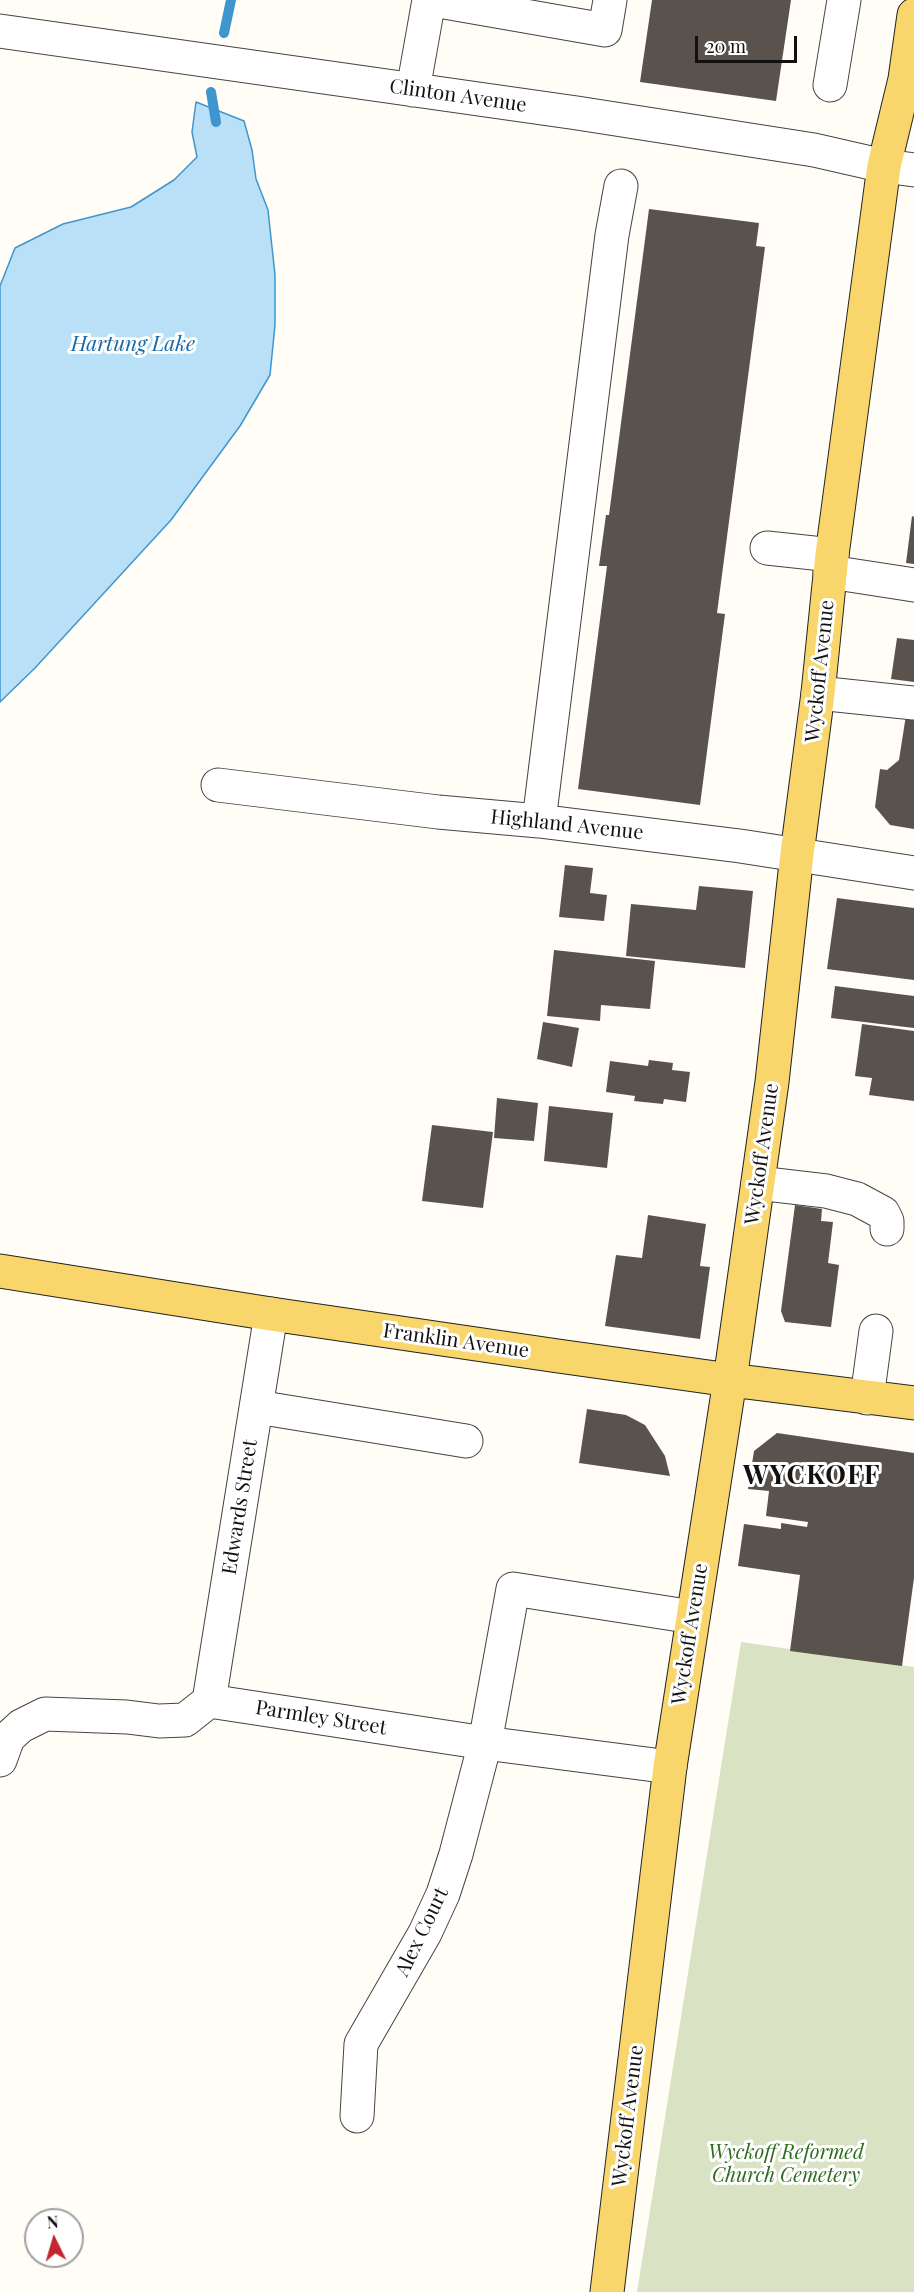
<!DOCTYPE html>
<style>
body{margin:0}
#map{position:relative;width:914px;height:2292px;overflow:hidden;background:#fffdf5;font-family:"Playfair Display",serif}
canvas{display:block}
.north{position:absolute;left:24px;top:2208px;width:60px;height:60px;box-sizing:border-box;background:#fff;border:2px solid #a0a0a0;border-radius:50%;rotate:355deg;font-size:16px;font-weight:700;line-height:24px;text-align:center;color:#111}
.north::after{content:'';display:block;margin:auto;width:21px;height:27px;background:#c4262e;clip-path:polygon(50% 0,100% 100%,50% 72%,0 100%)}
.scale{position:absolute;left:695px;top:36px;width:102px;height:27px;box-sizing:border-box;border:3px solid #111;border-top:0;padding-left:8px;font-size:18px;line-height:21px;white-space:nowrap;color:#111;-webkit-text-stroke:4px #fff;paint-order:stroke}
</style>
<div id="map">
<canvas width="914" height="2292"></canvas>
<div class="north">N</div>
<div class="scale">20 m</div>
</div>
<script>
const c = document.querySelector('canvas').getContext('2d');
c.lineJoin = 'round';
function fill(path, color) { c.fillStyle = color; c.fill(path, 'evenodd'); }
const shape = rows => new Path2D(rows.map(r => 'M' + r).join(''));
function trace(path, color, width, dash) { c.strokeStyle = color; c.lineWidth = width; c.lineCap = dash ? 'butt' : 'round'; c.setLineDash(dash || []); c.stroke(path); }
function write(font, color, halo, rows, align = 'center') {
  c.font = font + ' "Playfair Display",serif'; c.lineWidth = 6; c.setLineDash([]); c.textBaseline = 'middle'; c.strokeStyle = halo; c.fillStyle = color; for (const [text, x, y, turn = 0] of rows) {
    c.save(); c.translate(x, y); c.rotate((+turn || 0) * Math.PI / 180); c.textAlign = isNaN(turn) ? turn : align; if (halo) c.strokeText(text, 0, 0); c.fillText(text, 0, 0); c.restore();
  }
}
const cemetery = shape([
 [741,1642,914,1667,914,2292,637,2292]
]);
const water = shape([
 [196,102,244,121,252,150,256,179,268,210,275,275,275,325,270,375,240,426,171,520,35,668,0,702,0,286,15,248,63,224,131,207,174,180,197,157,192,132,196,102]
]);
const stream = shape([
 [224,33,231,0],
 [211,92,216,122]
]);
const building = shape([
 [652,0,791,0,776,101,640,82],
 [649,209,759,223,756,246,765,247,717,613,725,614,700,805,578,789,607,566,599,566,606,515,609,515],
 [912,516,914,517,914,564,906,563],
 [897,638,914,640,914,682,891,679],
 [906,715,914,716,914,829,890,825,875,807,880,769,887,770,899,760],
 [565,865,593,868,590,893,607,895,604,921,559,917],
 [699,886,753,891,745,968,626,956,631,904,696,910],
 [837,898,914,908,914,980,827,969],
 [554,950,655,961,650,1009,601,1005,600,1021,547,1016],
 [835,986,914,996,914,1028,831,1018],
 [543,1022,579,1028,572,1067,537,1059],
 [862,1024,914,1031,914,1101,869,1095,872,1078,855,1076],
 [649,1060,673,1063,672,1070,690,1072,686,1102,664,1099,663,1104,634,1101,635,1096,606,1092,610,1061,648,1066],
 [497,1098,538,1103,534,1141,494,1138],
 [549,1106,613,1113,607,1168,544,1161],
 [432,1125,493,1132,483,1208,422,1201],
 [795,1205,822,1209,821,1221,833,1222,828,1263,839,1265,831,1327,785,1322,781,1311],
 [648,1215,706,1224,700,1266,710,1267,700,1339,605,1326,616,1255,642,1258],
 [587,1409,626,1415,645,1425,665,1456,670,1476,579,1463],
 [777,1433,914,1453,914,1578,902,1666,790,1651,800,1575,738,1566,744,1524,781,1529,781,1523,807,1527,808,1522,766,1516,769,1491,748,1489,754,1451]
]);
const minor = shape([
 [433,0,605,30,610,0],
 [0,31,577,113,814,150,884,166,914,170],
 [830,85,844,0],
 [413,90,429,0],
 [767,548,832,555],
 [830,572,914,585],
 [818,693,914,703],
 [218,785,438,812,539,821,740,846,914,873],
 [539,821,612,235,621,186],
 [758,1183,826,1191,857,1199,883,1213,887,1221,887,1229],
 [867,1398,876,1331],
 [257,1407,466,1441],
 [209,1701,271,1314],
 [0,1760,8,1738,21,1726,45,1714,127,1717,159,1721,185,1720,209,1701,485,1743,670,1767],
 [357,2116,361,2044,425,1933,443,1894,456,1854,485,1743,513,1589,693,1617]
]);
const major = shape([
 [0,1271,271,1314,558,1356,730,1380,914,1403],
 [607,2292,670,1767,730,1380,772,1082,797,854,818,693,832,555,884,166,905,79,914,15]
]);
const streetNames = [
 ["Clinton Avenue",458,96,8],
 ["Wyckoff Avenue",820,671,-84],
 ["Highland Avenue",567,825,6],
 ["Wyckoff Avenue",762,1154,-82],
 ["Franklin Avenue",456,1341,8],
 ["Edwards Street",240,1507,-81],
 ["Wyckoff Avenue",690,1634,-81],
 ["Parmley Street",321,1718,9],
 ["Alex Court",422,1932,-64],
 ["Wyckoff Avenue",628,2116,-83]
];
const parkNames = [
 ["Wyckoff Reformed",786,2153],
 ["Church Cemetery",786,2176]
];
const waterNames = [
 ["Hartung Lake",133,344]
];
const districtNames = [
 ["WYCKOFF",812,1476]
];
fill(cemetery, '#d9e3c4');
fill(water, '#b9e0f7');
trace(water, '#3f96cf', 1.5);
trace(stream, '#3f96cf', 10);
fill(building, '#5a524d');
trace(minor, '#444', 35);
trace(major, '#222', 35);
trace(minor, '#fff', 33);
trace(major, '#f9d66b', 33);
write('20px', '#111', '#fff', streetNames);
write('italic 20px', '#2f6b1f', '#fff', parkNames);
write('italic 21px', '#1768a6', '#fff', waterNames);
c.letterSpacing = '1.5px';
write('bold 26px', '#111', '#fff', districtNames);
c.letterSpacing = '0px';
</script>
